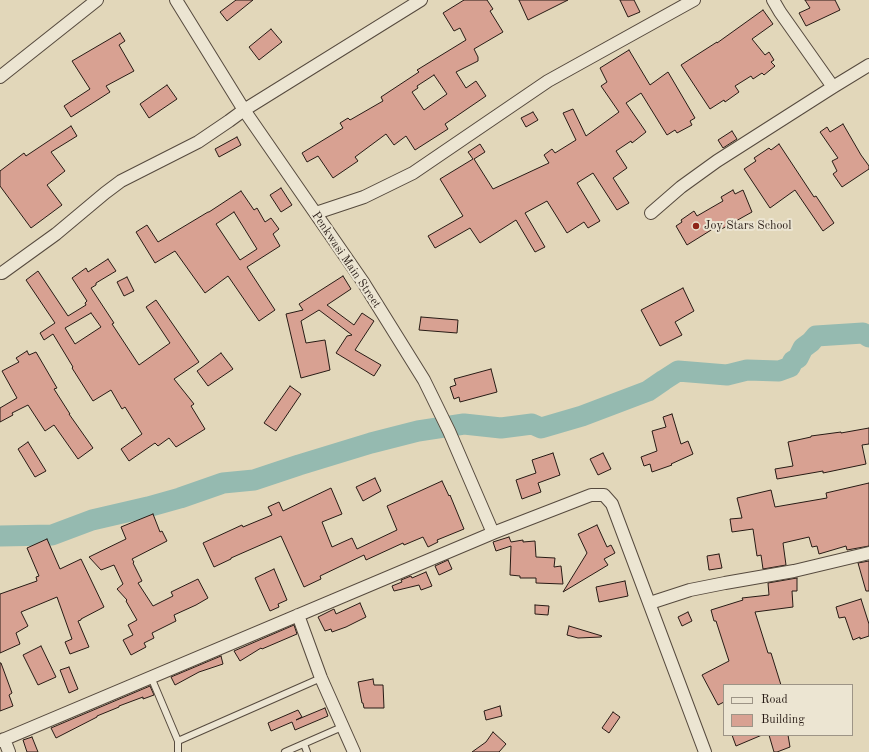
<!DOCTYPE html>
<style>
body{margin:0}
#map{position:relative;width:869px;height:752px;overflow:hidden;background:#e2d7ba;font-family:"Old Standard TT",serif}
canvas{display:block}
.legend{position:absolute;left:723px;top:684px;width:130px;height:52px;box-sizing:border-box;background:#ece5d2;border:1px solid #9d9486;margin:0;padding:5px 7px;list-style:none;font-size:12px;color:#271b15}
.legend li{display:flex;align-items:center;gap:8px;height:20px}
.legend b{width:20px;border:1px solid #9d9486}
</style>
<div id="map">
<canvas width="869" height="752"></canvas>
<ul class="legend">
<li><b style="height:5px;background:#ece5d2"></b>Road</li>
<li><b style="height:11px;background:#d8a192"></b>Building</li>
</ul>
</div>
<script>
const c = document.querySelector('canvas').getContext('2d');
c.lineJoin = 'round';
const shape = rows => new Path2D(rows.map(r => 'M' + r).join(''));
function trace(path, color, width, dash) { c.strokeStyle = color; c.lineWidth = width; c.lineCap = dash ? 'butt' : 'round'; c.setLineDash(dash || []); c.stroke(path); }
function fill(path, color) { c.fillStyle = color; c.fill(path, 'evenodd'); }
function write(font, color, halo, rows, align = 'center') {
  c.font = font + ' "Old Standard TT",serif'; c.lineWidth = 4; c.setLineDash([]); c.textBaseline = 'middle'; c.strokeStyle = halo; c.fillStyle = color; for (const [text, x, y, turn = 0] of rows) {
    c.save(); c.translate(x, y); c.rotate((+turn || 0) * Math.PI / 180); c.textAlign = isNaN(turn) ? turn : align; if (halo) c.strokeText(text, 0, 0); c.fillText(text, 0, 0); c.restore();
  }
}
const river = shape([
 [0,536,52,535,92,520,148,507,180,498,223,483,254,480,299,465,371,443,418,431,464,424,501,428,532,424,541,428,582,416,648,391,664,380,678,371,727,375,747,370,779,371,790,367,793,361,798,358,803,348,811,342,816,336,863,333,869,337]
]);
const building = shape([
 [236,0,253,0,227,21,220,12,236,0],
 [464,0,487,0,493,9,490,11,503,32,474,49,478,57,478,61,456,72,466,88,476,81,486,96,445,124,448,129,415,150,406,136,394,145,386,134,355,157,358,161,333,178,318,156,307,162,302,153,343,128,340,123,348,118,350,120,383,101,381,97,419,72,417,70,466,40,460,28,454,31,443,13,464,0],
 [434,75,447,94,424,110,412,92,418,88,417,86,434,75],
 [519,0,568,0,528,20,519,0],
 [620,0,634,0,640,12,628,17,620,0],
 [805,0,835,0,840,10,806,26,799,13,810,8,805,0],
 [763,10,773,24,752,39,765,55,769,52,774,60,771,62,775,66,764,75,762,73,753,79,751,76,735,86,739,92,725,102,724,100,710,109,681,65,717,42,717,43,763,10],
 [271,29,282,42,259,60,249,47,271,29],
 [120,33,125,41,119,45,134,71,106,86,110,92,71,117,64,106,90,89,72,61,120,33],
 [629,50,650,85,668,72,695,118,690,121,692,125,677,133,675,130,667,135,641,93,626,103,646,132,632,143,631,141,616,151,627,168,613,178,629,203,617,210,593,173,577,183,600,221,588,228,584,222,567,233,547,201,525,213,545,247,535,252,516,220,480,243,470,228,435,248,428,236,463,216,440,179,473,159,468,152,480,144,485,152,474,159,493,189,549,163,544,155,552,149,555,153,576,140,563,113,573,109,586,136,619,112,601,86,607,82,600,68,629,50],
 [167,85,177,99,149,118,140,104,167,85],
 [533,112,538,120,526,127,521,118,533,112],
 [843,124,861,155,869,166,869,169,842,187,833,174,837,171,832,161,838,158,820,132,827,127,830,132,843,124],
 [71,126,77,136,51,152,65,171,47,185,62,205,31,228,0,186,0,171,24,153,26,156,71,126],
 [732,131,737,139,723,148,718,140,732,131],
 [237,137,241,145,219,157,215,149,237,137],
 [779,144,814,197,816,196,834,223,823,231,795,190,770,208,744,169,756,161,754,158,769,148,771,150,779,144],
 [281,188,292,205,281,212,270,195,281,188],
 [733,190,735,194,743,190,752,212,718,231,716,227,687,245,676,226,682,222,681,220,694,211,697,216,723,201,721,197,733,190],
 [241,191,254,210,257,208,265,222,271,218,279,229,273,234,280,246,247,267,275,310,259,321,228,276,205,293,175,251,155,263,136,232,147,225,158,242,208,212,209,212,241,191],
 [234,212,257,249,240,260,216,224,234,212],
 [108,259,116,271,96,283,96,285,91,288,114,323,112,324,139,365,170,343,146,307,156,300,199,362,174,379,194,404,191,406,205,429,176,447,169,438,158,446,155,443,129,461,121,449,142,434,125,407,122,409,111,390,93,401,72,368,73,367,53,334,44,340,40,333,55,323,26,280,38,271,68,316,86,305,85,303,87,301,72,278,86,268,88,272,108,259],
 [91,313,101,327,75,344,65,328,91,313],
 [343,276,351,289,327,305,354,325,362,313,374,321,355,350,381,365,374,376,336,353,347,336,352,335,319,310,301,321,306,343,325,340,330,370,301,378,286,314,303,310,299,304,343,276],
 [127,277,134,291,124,296,117,282,127,277],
 [683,288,694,311,675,322,682,335,660,346,641,310,683,288],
 [421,317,458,320,457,333,419,330,421,317],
 [27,351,29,355,36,352,57,388,54,389,70,414,69,414,93,448,78,459,54,425,45,431,28,405,12,413,13,415,0,422,0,408,17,398,2,371,19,362,16,358,27,351],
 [221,353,233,369,208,386,197,371,221,353],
 [491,369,497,392,460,402,459,397,454,399,450,387,456,385,454,379,491,369],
 [290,386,301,394,276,431,264,423,290,386],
 [672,414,681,444,688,441,693,454,671,464,672,465,652,472,650,464,644,466,641,457,657,451,652,431,666,427,663,417,672,414],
 [869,428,869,444,862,445,866,464,823,473,823,471,777,479,775,469,793,466,788,442,811,437,811,436,841,432,841,433,869,428],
 [28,442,46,471,35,477,18,449,28,442],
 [553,453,560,475,538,483,541,492,522,499,516,480,536,473,532,460,553,453],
 [603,453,611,469,598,475,590,459,603,453],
 [375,478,381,491,363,501,356,487,375,478],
 [442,481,449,496,450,495,464,529,437,540,438,542,428,547,423,537,404,545,403,543,366,560,364,555,320,576,321,579,304,587,281,536,231,558,231,559,214,567,203,543,242,525,243,527,272,515,268,507,279,502,283,511,331,488,342,514,322,522,332,547,352,538,357,549,397,530,387,506,442,481],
 [869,483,869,546,847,550,846,546,819,554,817,546,812,547,809,537,783,543,786,565,763,569,761,555,757,556,753,529,732,532,730,519,742,518,737,498,771,490,775,507,827,498,826,493,869,483],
 [153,514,160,532,162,531,167,541,132,559,134,562,133,563,142,581,138,583,153,606,173,596,171,592,198,579,208,598,196,605,174,615,176,621,152,633,154,638,144,643,146,647,131,655,123,640,133,635,128,625,137,620,126,601,127,600,117,589,123,584,114,565,101,570,89,557,126,539,121,527,153,514],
 [597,525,607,547,611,545,615,553,604,559,608,565,563,592,587,553,578,534,597,525],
 [509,537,511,542,523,540,523,542,535,541,536,557,555,558,554,567,561,566,563,584,536,583,536,578,520,578,520,576,510,575,511,546,496,551,493,542,509,537],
 [47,539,60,569,81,559,104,607,81,619,81,620,78,621,89,647,70,654,65,642,72,639,57,597,21,612,28,626,16,633,20,644,0,653,0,594,37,581,36,577,39,576,27,548,47,539],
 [719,554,722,568,709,570,707,556,719,554],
 [448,560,452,569,439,575,435,566,448,560],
 [869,561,869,591,866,591,858,563,869,561],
 [274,569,287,600,278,604,279,607,270,611,255,578,274,569],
 [426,572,432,586,421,590,419,585,394,591,392,586,402,582,401,580,411,576,412,578,426,572],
 [797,578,797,591,792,591,793,607,755,612,768,653,771,653,781,685,724,685,724,702,718,705,702,675,729,661,716,621,714,621,711,610,743,600,742,598,769,595,768,583,797,578],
 [625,581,628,596,599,602,596,587,625,581],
 [861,599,869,624,869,636,860,639,860,637,853,640,845,617,839,618,836,607,861,599],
 [360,603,366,617,346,627,332,632,331,629,325,631,318,617,334,609,336,614,360,603],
 [535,605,549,606,548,615,535,614,535,605],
 [688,612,692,621,682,626,678,617,688,612],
 [294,625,297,634,262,649,261,648,240,661,234,651,294,625],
 [569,626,602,636,601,637,578,638,567,635,569,626],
 [41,646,56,677,38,685,23,655,41,646],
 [221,656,223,664,199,672,175,685,171,677,221,656],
 [0,663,1,663,12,693,9,695,13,706,0,711,0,663],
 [69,667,78,689,69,693,60,670,69,667],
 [373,679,374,685,383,685,384,708,364,708,363,703,362,703,358,682,373,679],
 [150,686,154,695,143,699,143,697,119,706,119,707,97,716,97,717,56,738,51,728,150,686],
 [500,706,502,716,486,720,484,711,500,706],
 [325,708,328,716,295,730,292,722,271,731,268,723,298,710,302,717,296,720,325,708],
 [613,712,620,717,609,733,602,728,613,712],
 [493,732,506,744,499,752,472,752,486,742,493,732],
 [732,735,762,735,736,746,732,735],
 [769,735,788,735,790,747,777,752,774,752,769,735],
 [32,737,38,752,27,752,23,740,32,737]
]);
const service = shape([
 [151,677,178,741,178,752],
 [178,741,321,678],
 [304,744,307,752],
 [285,752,342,727]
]);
const minor = shape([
 [176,0,244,110,363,282,424,380,449,431,493,533],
 [773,0,780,12,833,87],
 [0,77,97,0],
 [316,213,364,197,413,173,548,81,694,0],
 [651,213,681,187,717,161,833,87,869,65],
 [2,273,56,234,105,193,121,181,198,142,229,121,244,110,421,0],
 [650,603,690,590,725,583,794,571,869,553],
 [298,615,321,678,354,752],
 [4,739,9,752],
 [0,741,493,533,591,495,604,495,612,504,705,752]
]);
const markers = [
 [696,226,4,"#8f2418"]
];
const poiNames = [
 ["Joy Stars School",704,226]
];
const streetNames = [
 ["Penkwasi Main Street",346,260,56]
];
trace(river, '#95bab0', 21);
fill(building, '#d8a192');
trace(building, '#271b15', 1);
trace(service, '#564a3e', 8);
trace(minor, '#564a3e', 14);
trace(service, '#ece5d2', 6);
trace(minor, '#ece5d2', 12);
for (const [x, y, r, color] of markers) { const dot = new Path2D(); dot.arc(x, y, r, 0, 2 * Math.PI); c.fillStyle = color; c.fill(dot); trace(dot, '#ece5d2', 1.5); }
write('12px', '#271b15', '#ece5d2', poiNames, 'left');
write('12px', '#271b15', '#ece5d2', streetNames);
</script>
